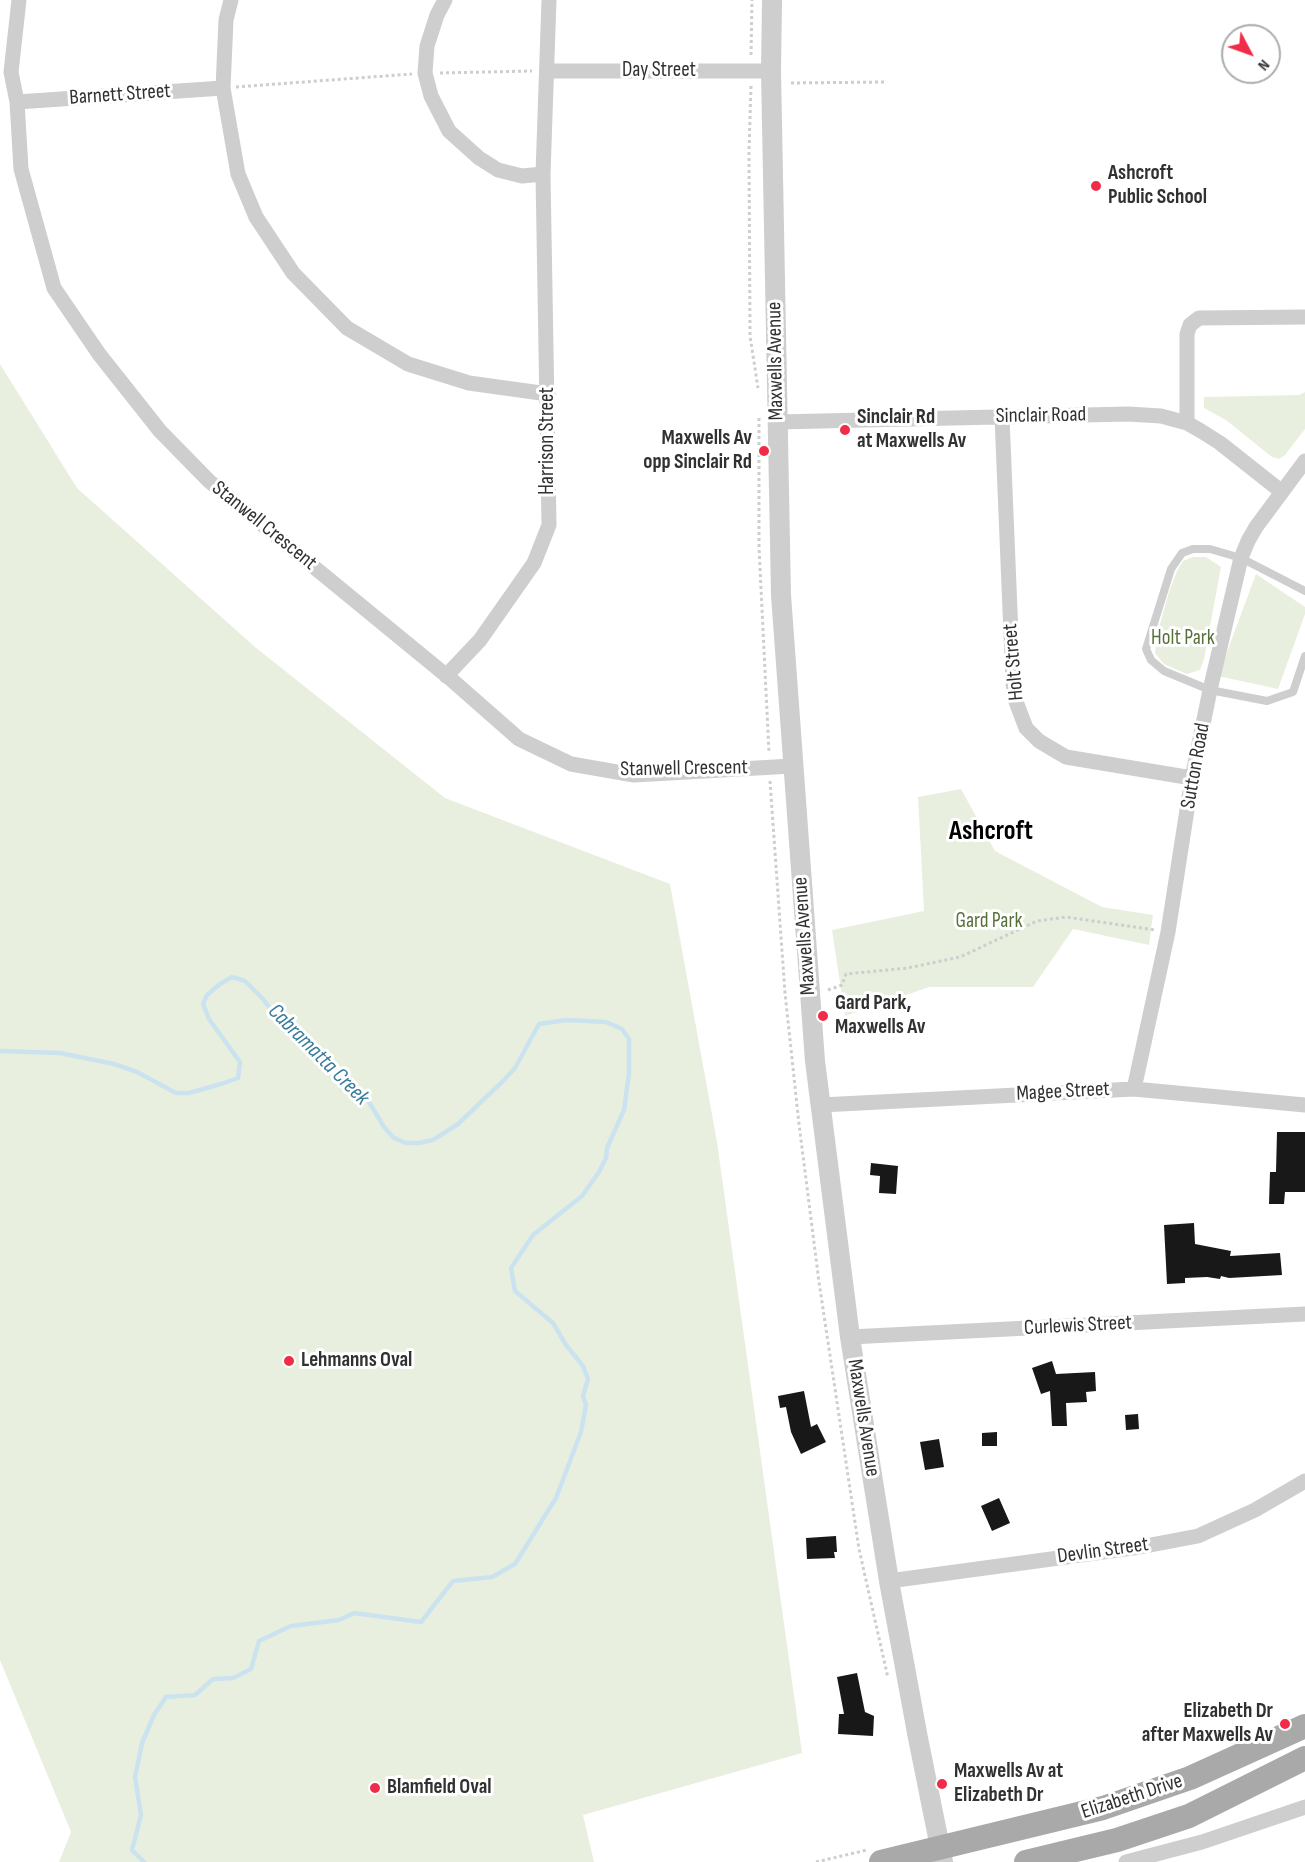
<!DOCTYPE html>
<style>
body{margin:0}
#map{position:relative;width:1305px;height:1862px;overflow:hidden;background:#fff;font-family:"Sofia Sans Condensed",sans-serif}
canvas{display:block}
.north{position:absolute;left:1221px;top:24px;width:60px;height:60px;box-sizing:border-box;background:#fff;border:2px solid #adadad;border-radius:50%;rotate:131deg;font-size:16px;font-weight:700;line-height:24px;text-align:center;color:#313131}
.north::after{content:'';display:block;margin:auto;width:21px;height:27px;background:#f02c48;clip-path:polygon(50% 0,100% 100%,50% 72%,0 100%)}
</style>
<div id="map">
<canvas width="1305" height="1862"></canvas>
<div class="north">N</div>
</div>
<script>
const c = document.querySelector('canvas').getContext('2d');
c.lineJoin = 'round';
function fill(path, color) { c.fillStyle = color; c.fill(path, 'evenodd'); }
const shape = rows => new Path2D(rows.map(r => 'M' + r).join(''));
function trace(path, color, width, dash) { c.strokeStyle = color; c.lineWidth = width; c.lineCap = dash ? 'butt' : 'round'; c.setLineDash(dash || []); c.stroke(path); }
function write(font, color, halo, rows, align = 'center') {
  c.font = font + ' "Sofia Sans Condensed",sans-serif'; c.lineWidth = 6; c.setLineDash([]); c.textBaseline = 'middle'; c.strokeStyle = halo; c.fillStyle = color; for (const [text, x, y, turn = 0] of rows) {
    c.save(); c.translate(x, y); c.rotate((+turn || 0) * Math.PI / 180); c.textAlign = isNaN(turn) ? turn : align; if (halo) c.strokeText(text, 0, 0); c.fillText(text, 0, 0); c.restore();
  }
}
const green = shape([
 [0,364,77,488,255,647,445,798,670,884,717,1142,802,1753,583,1815,594,1862,59,1862,71,1832,0,1660],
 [1305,392,1305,429,1285,455,1279,459,1272,457,1226,420,1204,408,1204,397,1299,395],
 [1193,557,1206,557,1221,567,1204,659,1200,670,1187,674,1164,664,1155,653,1157,635,1169,592,1177,571,1183,561],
 [1256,574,1305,607,1305,614,1278,689,1218,676],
 [961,789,995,851,1102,907,1153,915,1149,945,1073,929,1033,987,929,987,845,1016,832,930,924,911,918,797]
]);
const stream = shape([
 [0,1051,60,1053,114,1064,137,1072,176,1093,189,1093,221,1084,238,1078,240,1062,209,1019,203,1004,207,995,220,984,232,977,245,981,263,999,274,1014,303,1042,358,1088,366,1097,384,1127,394,1138,406,1143,419,1143,433,1140,458,1124,505,1079,515,1068,539,1024,566,1020,606,1022,622,1029,629,1039,629,1073,624,1110,607,1148,606,1158,599,1172,582,1196,533,1235,511,1268,515,1291,553,1323,566,1345,583,1366,588,1379,583,1396,586,1405,581,1432,556,1498,515,1564,492,1577,453,1581,421,1622,354,1613,339,1620,291,1626,259,1641,251,1669,233,1678,213,1679,195,1695,166,1697,154,1715,142,1743,135,1777,141,1815,132,1850,144,1862]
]);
const building = shape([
 [1277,1132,1305,1132,1305,1192,1285,1192,1284,1204,1269,1204,1270,1172,1276,1172],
 [871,1163,898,1166,896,1194,879,1193,880,1176,870,1175],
 [1194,1223,1195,1244,1231,1251,1230,1256,1280,1253,1282,1275,1229,1278,1221,1276,1220,1279,1207,1277,1185,1278,1185,1283,1167,1284,1164,1225],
 [1052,1361,1056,1374,1095,1372,1096,1391,1086,1392,1087,1402,1066,1403,1067,1426,1052,1426,1050,1391,1041,1394,1032,1368],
 [804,1391,811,1427,817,1424,826,1442,801,1454,791,1432,786,1407,780,1408,778,1396],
 [1138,1414,1139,1429,1126,1430,1125,1415],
 [997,1432,997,1446,982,1446,982,1433],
 [939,1439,944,1467,925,1470,920,1442],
 [999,1498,1010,1523,992,1531,981,1506],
 [836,1536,837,1552,834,1552,835,1558,807,1559,806,1538],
 [857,1673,865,1712,874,1716,873,1736,838,1734,839,1714,844,1714,837,1677]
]);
const path = shape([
 [751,55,752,0],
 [440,73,532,71],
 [791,83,886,82],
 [751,86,749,151,750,336,758,388],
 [236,87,412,74],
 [759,418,759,547,769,753],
 [770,781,785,993,799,1124,819,1282,859,1549,888,1678],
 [828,990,842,985,846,974,908,968,960,957,1037,921,1066,917,1155,930],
 [816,1862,867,1850]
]);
const service = shape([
 [1305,591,1241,558,1210,549,1193,549,1182,553,1171,569,1146,649,1151,660,1164,671,1210,690,1267,701,1293,692,1305,656]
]);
const minor = shape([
 [19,0,11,72,17,102,21,169,54,288,99,354,160,431,209,481,453,681,519,739,571,764,634,775,792,766],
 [231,0,226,20,223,88,238,174,256,217,293,273,347,328,408,364,469,383,548,394],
 [445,0,437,15,427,46,425,73,431,96,449,131,479,158,498,170,522,176,543,174],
 [547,71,771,71],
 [17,102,223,88],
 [1002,417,1013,683,1015,699,1026,728,1039,741,1066,757,1192,778],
 [777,422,1128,414,1161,416,1187,423,1201,431,1220,443,1282,492],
 [1187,423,1187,334,1190,325,1199,318,1305,317],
 [446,676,480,640,534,563,549,525,543,174,549,0],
 [1134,1089,1168,932,1192,778,1210,690,1241,558,1248,541,1256,527,1305,461],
 [821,1105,1134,1089,1305,1105],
 [850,1337,1305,1314],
 [889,1581,1140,1547,1198,1536,1255,1510,1305,1481],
 [1126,1862,1202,1842,1305,1807]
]);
const tertiary = shape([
 [772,0,771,71,781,595,815,1061,850,1337,889,1581,918,1738,943,1862]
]);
const primary = shape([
 [881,1862,1103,1808,1190,1778,1305,1726],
 [1026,1862,1117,1840,1189,1816,1305,1758]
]);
const markers = [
 [1096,186,6,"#f02c48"],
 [845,430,6,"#f02c48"],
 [764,451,6,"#f02c48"],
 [823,1016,6,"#f02c48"],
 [289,1361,6,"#f02c48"],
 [1285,1724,6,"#f02c48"],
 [942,1784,6,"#f02c48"],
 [375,1788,6,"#f02c48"]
];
const streetNames = [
 ["Day Street",659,71],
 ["Barnett Street",120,95,-4],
 ["Maxwells Avenue",776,361,-91],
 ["Sinclair Road",1041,416,-1],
 ["Harrison Street",548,441,-90],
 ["Stanwell Crescent",264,526,39],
 ["Holt Street",1014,662,-95],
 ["Sutton Road",1196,766,-80],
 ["Stanwell Crescent",684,769,-1],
 ["Maxwells Avenue",805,936,-94],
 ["Magee Street",1063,1092,-3],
 ["Curlewis Street",1078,1326,-3],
 ["Maxwells Avenue",863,1418,81],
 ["Devlin Street",1103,1551,-8],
 ["Elizabeth Drive",1132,1797,-18]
];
const poiNames = [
 ["Ashcroft",1108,174],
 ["Public School",1108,198],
 ["Sinclair Rd",857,418],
 ["at Maxwells Av",857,442],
 ["Maxwells Av",752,439,"right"],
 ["opp Sinclair Rd",752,463,"right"],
 ["Gard Park,",835,1004],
 ["Maxwells Av",835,1028],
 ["Lehmanns Oval",301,1361],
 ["Elizabeth Dr",1273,1712,"right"],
 ["after Maxwells Av",1273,1736,"right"],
 ["Maxwells Av at",954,1772],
 ["Elizabeth Dr",954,1796],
 ["Blamfield Oval",387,1788]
];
const parkNames = [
 ["Holt Park",1183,639],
 ["Gard Park",989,922]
];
const waterNames = [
 ["Cabramatta Creek",318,1055,45]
];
const districtNames = [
 ["Ashcroft",991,832]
];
fill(green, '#e9efdf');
trace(stream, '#cbe3ef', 4.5);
fill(building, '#181818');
trace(path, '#cecece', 3, [3, 3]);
trace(service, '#cecece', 8);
trace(minor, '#cecece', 15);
trace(tertiary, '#cecece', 20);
trace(primary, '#a9a9a9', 24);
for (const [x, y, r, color] of markers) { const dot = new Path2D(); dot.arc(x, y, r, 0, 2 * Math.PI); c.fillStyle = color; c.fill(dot); trace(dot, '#fff', 2); }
write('21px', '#313131', '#fff', streetNames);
write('bold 21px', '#313131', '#fff', poiNames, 'left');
write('21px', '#58713b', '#fff', parkNames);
write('italic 22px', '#397b9a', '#fff', waterNames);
write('bold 27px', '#000', '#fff', districtNames);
</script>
